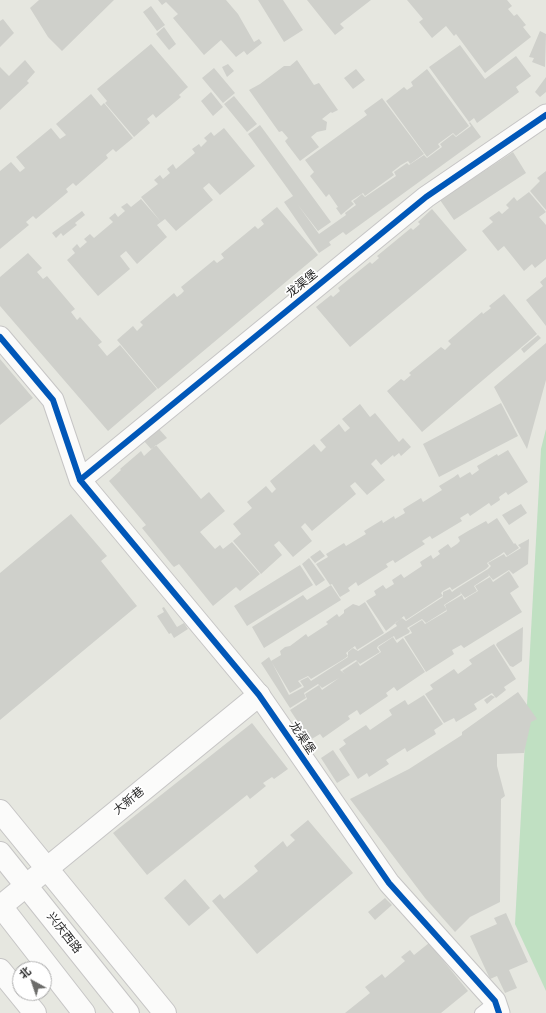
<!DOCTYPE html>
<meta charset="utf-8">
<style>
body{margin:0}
#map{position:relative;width:546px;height:1013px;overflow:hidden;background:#e6e7e0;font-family:"IBM Plex Sans","Noto Sans SC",sans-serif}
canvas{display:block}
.north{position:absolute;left:12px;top:961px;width:40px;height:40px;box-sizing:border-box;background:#fff;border:1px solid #aaa;border-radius:50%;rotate:320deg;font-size:11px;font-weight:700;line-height:16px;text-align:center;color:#2a2a2a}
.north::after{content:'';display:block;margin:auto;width:14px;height:18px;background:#6c6c6a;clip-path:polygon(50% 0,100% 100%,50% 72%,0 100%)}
</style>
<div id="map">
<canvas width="546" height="1013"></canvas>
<div class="north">北</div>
</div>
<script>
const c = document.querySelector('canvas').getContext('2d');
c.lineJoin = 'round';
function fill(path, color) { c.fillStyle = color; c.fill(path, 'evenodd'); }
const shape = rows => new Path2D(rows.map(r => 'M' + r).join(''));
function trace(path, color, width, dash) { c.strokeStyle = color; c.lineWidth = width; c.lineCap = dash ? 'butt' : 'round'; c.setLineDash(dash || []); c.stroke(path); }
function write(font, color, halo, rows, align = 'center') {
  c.font = font + ' "IBM Plex Sans","Noto Sans SC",sans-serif'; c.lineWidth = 3.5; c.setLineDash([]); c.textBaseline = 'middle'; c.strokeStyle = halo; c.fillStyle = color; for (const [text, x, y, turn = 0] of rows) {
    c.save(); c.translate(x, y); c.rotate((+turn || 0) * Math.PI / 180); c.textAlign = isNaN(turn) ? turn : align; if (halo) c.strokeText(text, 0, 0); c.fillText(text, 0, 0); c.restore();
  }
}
const green = shape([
 [546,429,546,991,515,924,541,449]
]);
const building = shape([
 [39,0,114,0,62,51,48,37,30,8],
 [158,0,226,0,238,14,254,42,259,39,262,43,247,55,244,51,236,57,221,40,204,55,173,18,178,14,166,2,162,5],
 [258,0,283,0,303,30,284,42],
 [307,0,371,0,340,24,344,28,335,35],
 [407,0,507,0,512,6,508,9,514,16,517,14,526,25,523,27,531,37,485,73,456,34,454,36,446,26,432,38,419,22,423,19],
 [151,6,165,25,157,31,143,12],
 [3,19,14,33,0,47,0,21],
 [164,27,176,44,169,50,156,34],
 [540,31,546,34,545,67,532,62,534,58,529,57],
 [151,44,188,87,179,95,181,97,156,118,153,114,147,119,150,123,134,137,105,103,107,101,97,89],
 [460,45,485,79,516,56,531,76,516,87,519,92,477,123,474,118,469,122,429,67],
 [25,60,35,72,27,81,29,83,0,110,0,67,9,76],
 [297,60,314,85,319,83,338,110,332,113,331,112,322,119,327,122,326,130,317,132,311,137,319,147,300,161,287,144,285,141,288,138,282,131,279,132,249,90,260,84,284,66,290,66],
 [228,64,234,71,227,77,222,67],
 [214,68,235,93,223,103,202,78],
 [356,69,365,80,353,89,344,78],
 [427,69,469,126,456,136,453,133,438,144,440,147,427,157,386,101,404,87,407,90,413,86,411,82],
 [546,77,546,92,540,97,535,92],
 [211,92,223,107,213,116,201,101],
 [91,94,101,106,104,103,133,138,116,152,113,149,106,155,108,158,76,186,73,183,66,189,68,192,36,219,33,216,26,222,29,225,0,249,0,171,11,162,20,172,25,168,16,157,51,128,60,139,66,135,56,124],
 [234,96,257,124,247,132,224,104],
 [382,98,424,154,410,164,408,161,401,165,392,172,394,175,365,196,363,193,351,201,354,204,341,215,336,208,338,207,329,194,326,197,310,176,314,172,305,160,367,115,364,111],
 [470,122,481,137,346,235,343,232,329,242,331,245,319,253,284,202,293,196,248,134,260,125,331,222,318,231,298,205,319,234,346,215,345,213,356,205,353,201,356,199,362,194,365,197,396,176,394,172,407,163,409,165,424,155,427,158,442,147,440,144,453,134,456,137,471,126,469,123],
 [224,128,255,166,220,195,209,183,203,188,213,200,176,231,165,219,161,222,141,197,158,184,154,180,160,175,163,179,170,173,167,169,173,164,176,169,195,153,192,149,199,144,201,147,207,141,204,138,211,132,214,136],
 [513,152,526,173,454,220,440,200],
 [546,171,546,210,530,191,540,181,537,178],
 [529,192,546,212,539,217,546,225,546,259,535,268,532,264,524,271,504,246,498,251,482,231,493,222,489,218,499,211,502,214,509,208,506,205,514,197,517,201],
 [141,199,161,222,157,225,167,237,137,264,126,251,120,256,130,269,98,296,67,260,75,253,72,249,77,244,80,248,87,242,84,239,90,234,94,238,113,222,109,218,115,213,118,217,125,211,121,207,127,203,131,207],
 [277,207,318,255,158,389,117,340,133,326,137,331,143,325,140,322,174,293,177,297,181,294,184,291,181,287,214,260,217,263,224,258,221,254,255,226,258,229,264,224,261,220],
 [432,209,467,250,350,347,316,307,331,295,333,297,340,291,338,288,370,262,372,264,379,258,377,256,411,228,413,230,420,224,418,222],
 [82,211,85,215,75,223,77,225,63,236,61,233,56,238,52,233],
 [28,253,42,268,37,272,43,279,47,276,75,309,71,312,77,320,80,317,102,342,98,345,107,356,120,345,157,389,108,431,0,306,0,277],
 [546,277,546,326,526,300,543,286,540,282],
 [504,294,537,334,422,432,387,391,401,379,404,381,411,375,409,373,441,347,445,350,451,344,448,341,482,312,483,314,491,308,489,306],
 [538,335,541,338,524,353,521,349],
 [546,343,546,380,527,449,494,387],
 [0,359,33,398,0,425],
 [501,403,518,436,439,477,423,444],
 [360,404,370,417,375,413,399,442,403,438,411,447,401,456,399,453,394,457,393,455,381,465,376,459,371,464,385,480,367,495,355,482,350,486,356,494,312,531,305,523,301,527,312,541,293,557,279,541,274,545,282,555,261,574,233,541,241,534,233,524,252,508,247,502,266,486,272,493,276,489,270,481,314,444,321,452,326,447,320,440,339,424,345,432,350,428,342,419],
 [159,429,167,438,151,449,144,441],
 [156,445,201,499,209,492,225,511,200,532,215,549,220,545,223,549,232,542,260,574,240,591,236,587,213,606,179,564,174,567,172,565,142,528,146,525,109,481,121,470,120,469,141,451,144,456],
 [508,450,528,482,508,495,506,492,499,497,500,500,491,506,489,503,470,516,468,513,460,518,462,521,432,539,430,536,422,541,425,544,395,563,393,560,386,564,388,567,358,586,356,582,348,588,350,591,340,597,332,584,330,585,316,564,328,557,326,554,344,543,346,546,366,534,364,531,382,520,383,523,394,516,395,519,405,513,403,509,421,498,423,502,442,490,439,486,454,477,458,474,460,478,470,472,472,475,479,470,477,466,497,454,498,456],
 [521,504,527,513,509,525,502,515],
 [71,514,107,556,101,561,137,606,0,720,0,573],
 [497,518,514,544,515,543,519,548,507,556,504,552,500,555,487,563,489,566,486,569,452,590,450,587,443,591,441,593,443,596,441,597,406,620,404,616,386,631,366,601,376,595,374,591,383,585,386,589,394,584,392,580,401,574,404,578,422,566,420,562,431,555,433,559,440,554,438,551,448,544,451,548,457,544,460,541,458,537,468,531,486,521,488,524],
 [529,539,528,564,513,574,509,570,493,580,488,574,489,576,474,586,477,591,465,598,460,592,461,594,444,605,447,610,445,611,426,623,422,619,407,628,410,631,409,633,396,640,394,636,378,646,377,648,380,652,360,664,356,660,340,670,345,674,342,671,357,661,360,666,381,652,378,647,393,637,397,643,403,638,425,672,397,691,394,687,386,693,388,696,360,715,357,710,348,716,350,719,323,738,320,734,310,740,290,710,307,699,305,694,319,685,322,690,339,678,322,688,318,684,304,693,306,698,290,708,261,663,269,657,289,695,304,687,300,681,308,677,311,681,314,679,348,657,348,652,353,648,358,651,397,626,395,623,402,618,406,621,412,617,443,597,443,592,450,589,452,592,456,589,488,569,491,566,488,563,504,554,506,557,508,556,521,548,518,545],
 [320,550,325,556,315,563,310,557],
 [309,558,325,580,316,586,302,564],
 [300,565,313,585,247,626,234,606],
 [509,571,519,587,510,593,522,612,464,648,461,645,452,650,454,654,426,672,404,637,412,633,409,628,422,620,425,624,447,611,445,605,462,595,464,600,468,597,478,591,475,586,490,577,493,582],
 [331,585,341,600,264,648,252,627,303,595,307,600],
 [365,602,384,633,357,650,355,646,351,649,346,653,348,656,344,659,311,679,308,676,298,681,302,686,290,693,271,661,281,655,280,651,285,647,290,646,306,634,308,637,328,624,326,622,337,614,339,617,344,613,344,610,353,604,359,606],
 [164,607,177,627,184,623,188,629,174,638,171,633,169,634,157,616,164,612,162,608],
 [523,627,522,661,513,667,510,666,496,645,497,643],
 [494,644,516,679,504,687,506,690,496,698,492,693,474,704,477,709,476,710,456,722,454,718,444,723,425,694,433,689,430,685,454,669,458,674,472,664,469,660],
 [518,692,537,719,531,722,524,753,497,754,497,766,505,796,501,799,500,902,470,917,455,932,425,898,350,799,409,769,462,735,462,732],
 [424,695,443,724,434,730,436,734,407,752,405,748,386,760,389,764,369,777,367,773,358,779,339,749,346,744,343,740,366,725,370,730,392,715,389,710,405,700,408,705],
 [491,695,495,697,487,704,484,700],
 [252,723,288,769,274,779,272,777,263,783,266,786,250,799,247,795,147,875,113,833],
 [333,750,350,775,337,783,321,758],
 [308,820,353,873,257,954,212,901,220,894,224,899,258,871,254,866,283,841,287,847,295,840,290,835],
 [185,879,210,908,189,926,164,898],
 [385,898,392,905,375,920,368,912],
 [506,913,528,962,509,970,517,988,505,993,497,976,490,979,470,936,497,924,494,918],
 [429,943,468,991,441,1013,345,1013,370,993,365,987,382,974,385,978,405,961,401,957,410,950,414,955]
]);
const service = shape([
 [480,1013,495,1001]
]);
const minor = shape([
 [0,337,53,400,80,480,259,695,389,883,495,1001,499,1013],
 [80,480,426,197,546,115]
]);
const tertiary = shape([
 [0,811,165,1013],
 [0,907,259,695],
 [0,970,35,1013]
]);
const secondary = shape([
 [0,853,128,1013],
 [0,905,84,1013]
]);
const cycleway = shape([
 [0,337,53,400,80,480,259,695,389,883,495,1001,499,1013],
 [80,480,426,197,546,115]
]);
const streetNames = [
 ["龙渠堡",302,284,-39],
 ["龙渠堡",302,738,56],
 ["大新巷",129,801,-39],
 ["兴庆西路",64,933,52]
];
fill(green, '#c0e0c2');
fill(building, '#cfd0cb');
trace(service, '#c6c5c5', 12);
trace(minor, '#c6c5c5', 23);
trace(tertiary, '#c6c5c5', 24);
trace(secondary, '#c6c5c5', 24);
trace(service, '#fbfbfa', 10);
trace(minor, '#fbfbfa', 21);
trace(tertiary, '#fbfbfa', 22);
trace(secondary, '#fbfbfa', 22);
trace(cycleway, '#0057b8', 6);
write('12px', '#2a2a2a', '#fff', streetNames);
</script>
